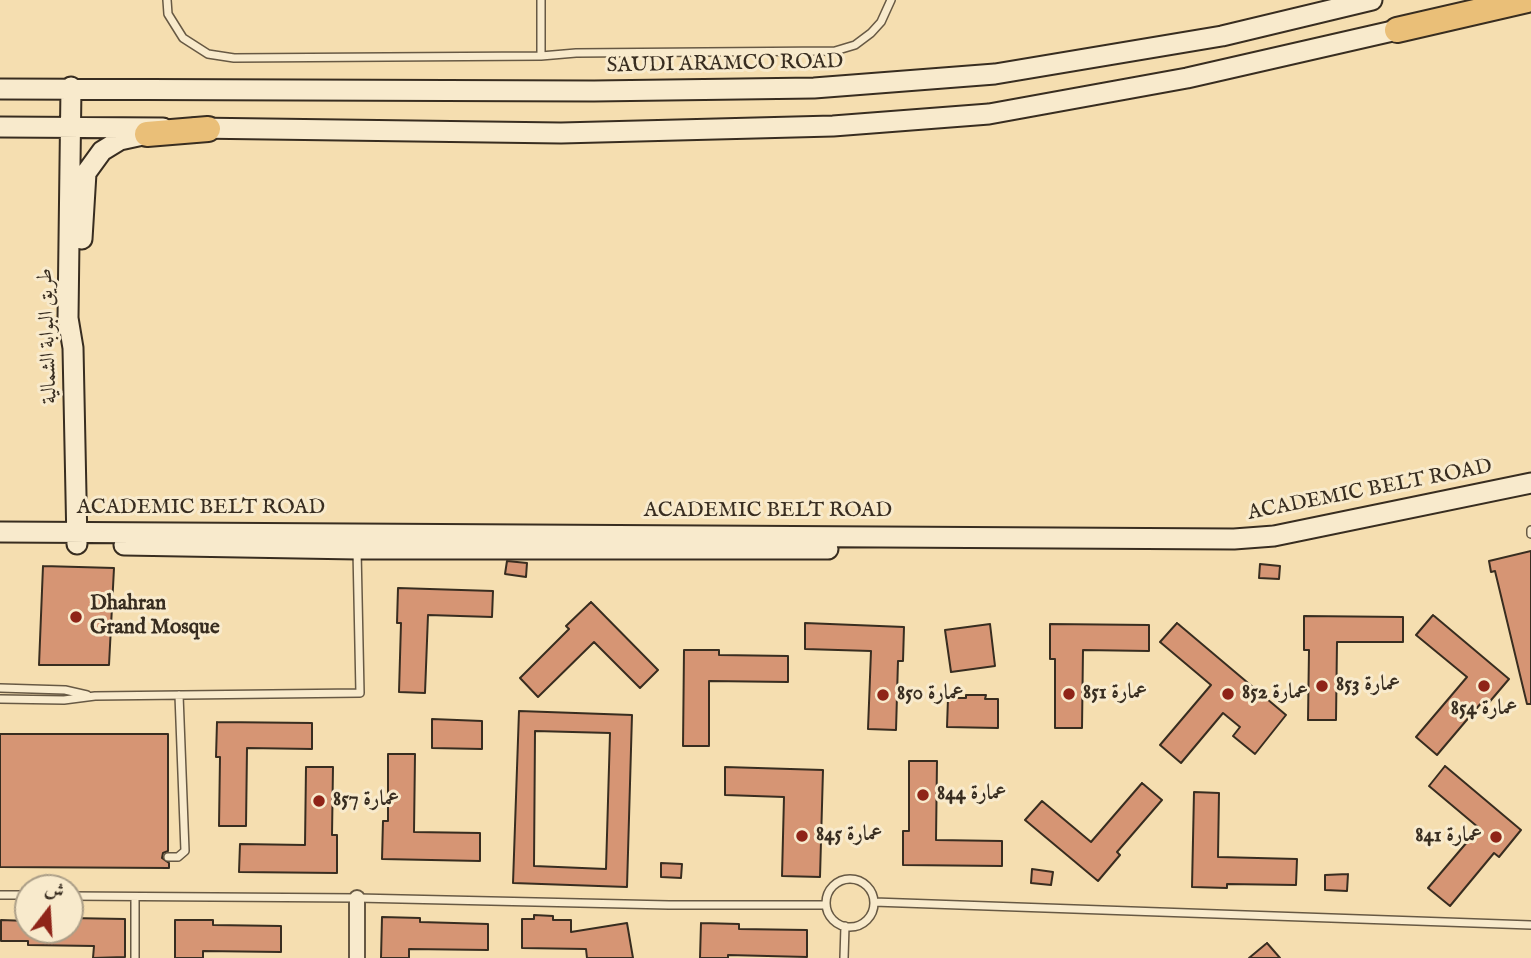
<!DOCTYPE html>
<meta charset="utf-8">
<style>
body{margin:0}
#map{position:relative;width:1531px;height:958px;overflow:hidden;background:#f5deb0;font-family:"IM FELL English",Amiri,serif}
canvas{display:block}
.north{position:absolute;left:14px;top:874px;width:70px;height:70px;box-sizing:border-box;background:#f8eacc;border:2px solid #ab9e87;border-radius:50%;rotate:17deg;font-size:19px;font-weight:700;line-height:28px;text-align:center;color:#382d20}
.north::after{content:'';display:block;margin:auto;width:24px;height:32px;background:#8f2418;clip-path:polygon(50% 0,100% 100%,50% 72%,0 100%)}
</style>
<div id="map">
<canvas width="1531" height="958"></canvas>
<div class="north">ش</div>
</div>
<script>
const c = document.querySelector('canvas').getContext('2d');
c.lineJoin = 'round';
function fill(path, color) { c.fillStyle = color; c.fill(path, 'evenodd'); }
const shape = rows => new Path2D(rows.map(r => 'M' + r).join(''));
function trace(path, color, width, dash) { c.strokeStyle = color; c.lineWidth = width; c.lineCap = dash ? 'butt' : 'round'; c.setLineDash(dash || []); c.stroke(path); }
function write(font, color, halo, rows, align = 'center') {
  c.font = font + ' "IM FELL English",Amiri,serif'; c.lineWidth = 6; c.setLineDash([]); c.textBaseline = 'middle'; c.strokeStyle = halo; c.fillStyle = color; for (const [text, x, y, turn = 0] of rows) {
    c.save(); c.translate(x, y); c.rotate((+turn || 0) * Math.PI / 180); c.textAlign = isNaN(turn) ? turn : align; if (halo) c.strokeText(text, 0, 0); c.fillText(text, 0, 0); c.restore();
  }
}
const building = shape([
 [1531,551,1531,704,1527,704,1495,571,1491,572,1489,561,1531,551],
 [507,561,527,563,526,577,505,574,507,561],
 [1260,564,1280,566,1279,579,1259,578,1260,564],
 [43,566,114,568,109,665,39,665,43,566],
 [398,588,493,591,492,617,428,615,425,693,399,692,401,623,397,623,398,588],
 [591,602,658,670,640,688,594,642,538,697,520,678,569,629,566,626,591,602],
 [1433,615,1509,679,1486,706,1482,702,1437,755,1416,737,1467,677,1416,635,1433,615],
 [1304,616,1403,617,1403,642,1337,642,1336,720,1308,720,1309,650,1304,650,1304,616],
 [805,623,904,627,903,661,898,661,896,730,868,729,871,651,805,649,805,623],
 [1177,623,1286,715,1255,754,1233,736,1240,727,1223,713,1181,763,1160,745,1211,685,1160,642,1177,623],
 [990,624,995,666,951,672,945,630,990,624],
 [1050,624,1149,625,1149,651,1083,650,1082,728,1055,728,1055,659,1050,659,1050,624],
 [684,650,719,650,719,655,788,656,788,682,709,681,709,746,683,746,684,650],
 [966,695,986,695,985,699,998,699,998,728,947,727,948,698,966,698,966,695],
 [519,711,632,715,627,887,513,883,519,711],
 [535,731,610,733,606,869,534,866,535,731],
 [432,719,482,721,482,749,432,748,432,719],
 [217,722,312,723,312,749,247,748,246,826,219,826,220,757,216,757,217,722],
 [0,734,168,734,168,851,163,853,162,858,169,863,169,868,0,867,0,734],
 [388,754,415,754,414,832,480,833,480,861,382,859,383,821,388,821,388,754],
 [909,761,937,761,936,840,1002,841,1002,866,903,865,903,831,909,831,909,761],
 [1445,766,1521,830,1499,857,1494,853,1450,906,1428,888,1479,828,1429,786,1445,766],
 [306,767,333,767,332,835,337,835,337,873,239,872,240,844,305,845,306,767],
 [725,767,823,770,820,877,782,876,784,797,725,795,725,767],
 [1142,783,1162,800,1117,852,1120,855,1098,881,1025,820,1042,801,1091,842,1142,783],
 [1194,792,1219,793,1218,857,1297,859,1296,885,1227,884,1227,888,1192,887,1194,792],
 [661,863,682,864,681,878,661,877,661,863],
 [1032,869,1053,872,1051,885,1031,883,1032,869],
 [1348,874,1347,891,1325,890,1325,875,1348,874],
 [534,915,553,916,553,920,571,920,571,932,627,923,633,958,587,958,586,949,522,948,522,919,534,919,534,915],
 [382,917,420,918,420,922,488,924,488,950,409,949,409,958,381,958,382,917],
 [70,918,125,919,125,957,93,958,94,946,28,945,28,941,1,941,1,920,28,921,28,930,70,930,70,918],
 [175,920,213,920,213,925,281,926,281,952,203,951,203,958,175,958,175,920],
 [701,923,739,924,739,929,807,930,807,957,728,955,728,958,700,958,701,923],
 [1267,943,1280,958,1249,958,1267,943]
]);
const lane = shape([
 [167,0,168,14,183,38,208,54,234,58,541,56],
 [541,0,541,56,576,53,835,51,855,45,871,33,881,22,891,0],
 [1531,530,1531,534],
 [0,688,65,690,87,695],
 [0,699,64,700,95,696,360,693,357,550],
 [168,857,178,857,185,851,179,695],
 '826 903a24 24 0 1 1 48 0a24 24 0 1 1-48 0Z',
 [0,895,28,895],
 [70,896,357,898,669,905,826,905],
 [874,902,1531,925],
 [135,958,135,897],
 [844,958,845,926]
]);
const street = shape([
 [357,958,357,898]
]);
const secondary = shape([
 [71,87,68,318,73,348,77,544],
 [0,89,594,91,814,88,995,74,1222,36,1372,0],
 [0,127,163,128],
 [194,128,561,133,833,126,989,114,1187,78,1397,30],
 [82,239,86,173,102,151,120,140,143,135],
 [0,532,1234,539,1274,536,1531,483],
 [124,545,357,549,828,549]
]);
const highway = shape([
 [1397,30,1527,0],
 [147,134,208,129]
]);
const markers = [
 [76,617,7,"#8f2418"],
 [1322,686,7,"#8f2418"],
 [1484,686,7,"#8f2418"],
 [1069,694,7,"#8f2418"],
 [1228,694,7,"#8f2418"],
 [883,695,7,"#8f2418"],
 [923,795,7,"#8f2418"],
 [319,801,7,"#8f2418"],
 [802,836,7,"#8f2418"],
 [1496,837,7,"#8f2418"]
];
const streetNames = [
 ["SAUDI ARAMCO ROAD",725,65,-1],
 ["طريق البوابة الشمالية",49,336,-92],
 ["ACADEMIC BELT ROAD",1370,491,-11],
 ["ACADEMIC BELT ROAD",201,509],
 ["ACADEMIC BELT ROAD",768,512]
];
const poiNames = [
 ["Dhahran",90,605],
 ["Grand Mosque",90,629],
 ["عمارة 853",1336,686],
 ["عمارة 851",1083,694],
 ["عمارة 852",1242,694],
 ["عمارة 850",897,695],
 ["عمارة 854",1484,710,"center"],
 ["عمارة 844",937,795],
 ["عمارة 857",333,801],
 ["عمارة 845",816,836],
 ["عمارة 841",1482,837,"right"]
];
fill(building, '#d69574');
trace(building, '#382d20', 2);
trace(lane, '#675944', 10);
trace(street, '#675944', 18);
trace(secondary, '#382d20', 23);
trace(highway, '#382d20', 28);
trace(lane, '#f8eacc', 7);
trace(street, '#f8eacc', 14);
trace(secondary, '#f8eacc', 19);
trace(highway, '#eabf78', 24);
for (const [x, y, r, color] of markers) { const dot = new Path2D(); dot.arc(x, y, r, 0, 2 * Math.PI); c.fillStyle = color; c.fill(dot); trace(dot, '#f8eacc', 2.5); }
write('21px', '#382d20', '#f8eacc', streetNames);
write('bold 21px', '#382d20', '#f8eacc', poiNames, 'left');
</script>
